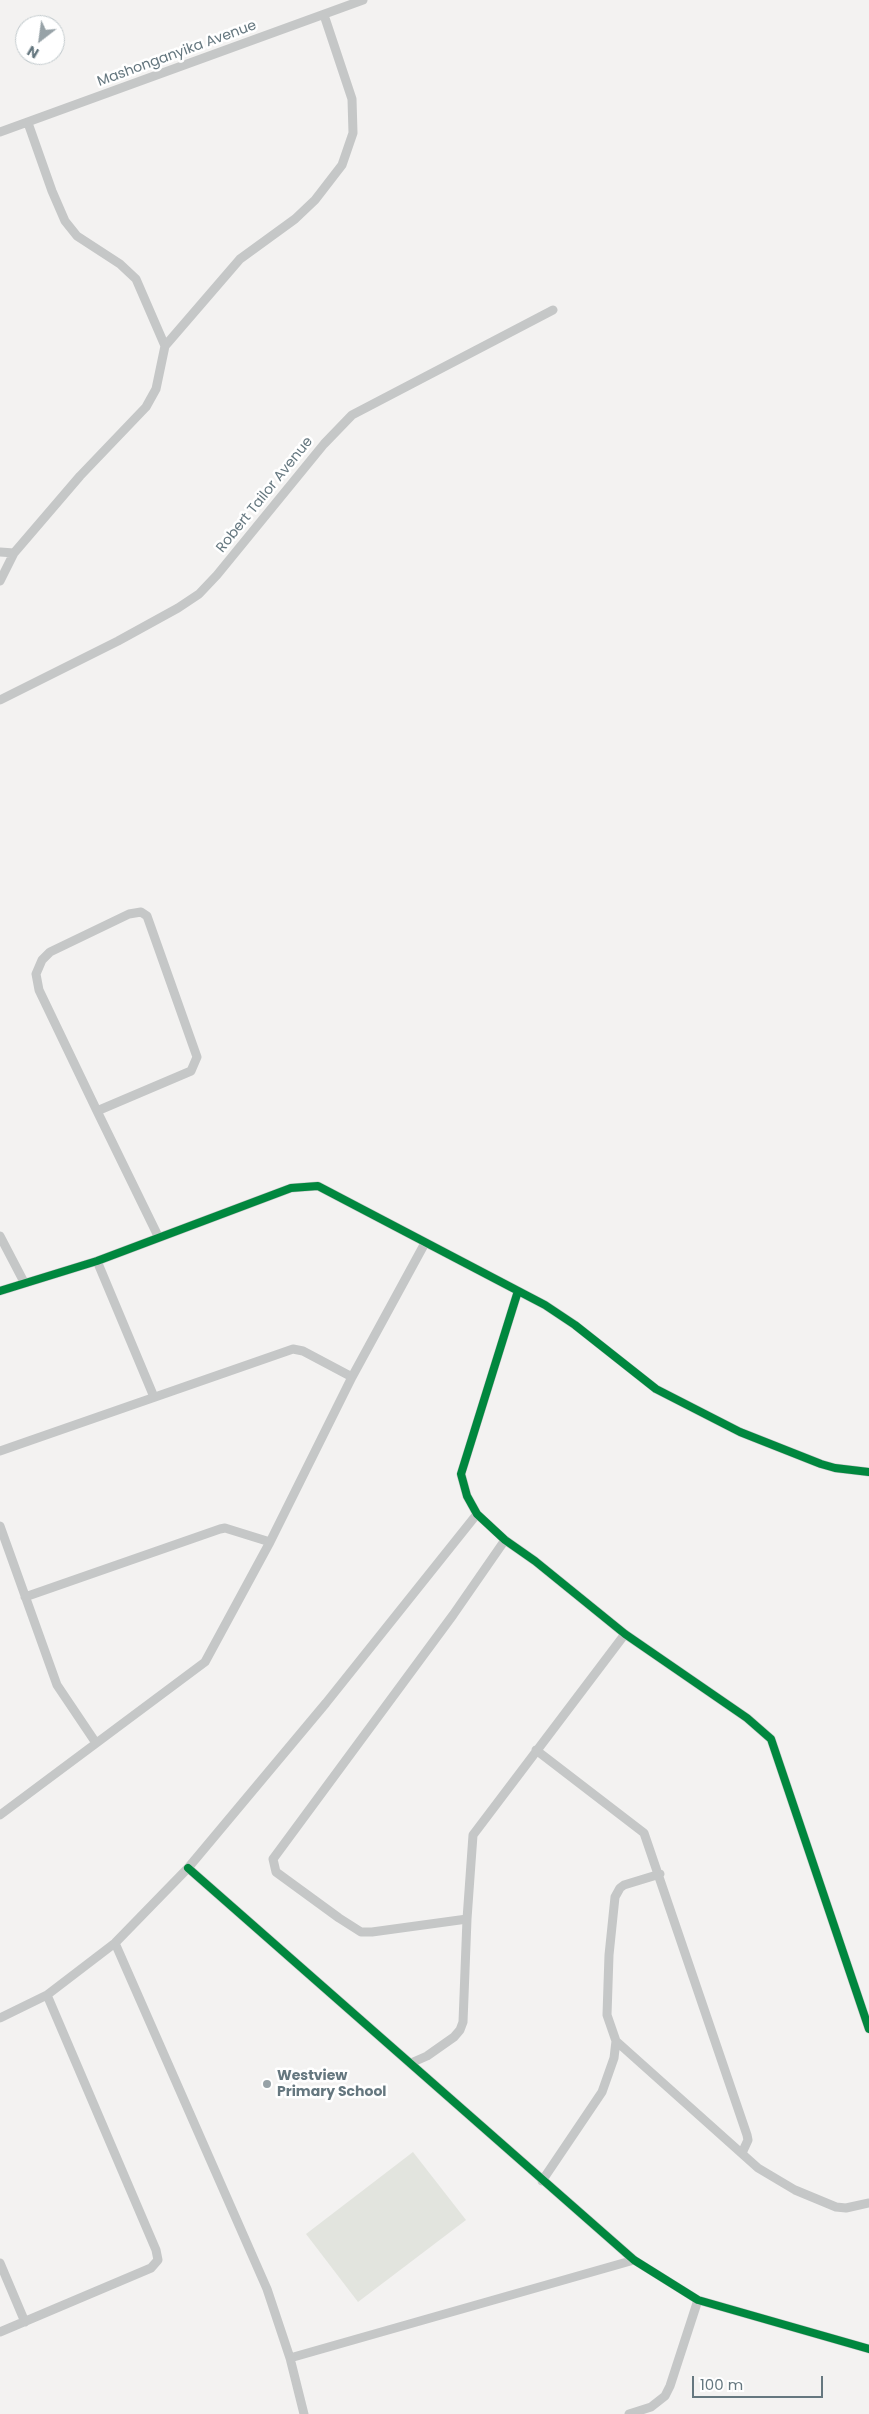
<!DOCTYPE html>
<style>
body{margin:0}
#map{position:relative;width:869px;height:2414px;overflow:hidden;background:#f3f2f1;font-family:Poppins,sans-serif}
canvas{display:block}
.north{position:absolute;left:15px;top:15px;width:50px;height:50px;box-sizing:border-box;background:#fff;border:1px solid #c1c9cc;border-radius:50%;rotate:210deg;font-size:14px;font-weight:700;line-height:20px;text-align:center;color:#65777f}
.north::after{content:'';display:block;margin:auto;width:18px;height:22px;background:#97a2a7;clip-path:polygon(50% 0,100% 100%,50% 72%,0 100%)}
.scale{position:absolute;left:692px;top:2376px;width:131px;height:22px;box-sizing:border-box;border:2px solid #65777f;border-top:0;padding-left:6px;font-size:15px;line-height:18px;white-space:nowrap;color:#65777f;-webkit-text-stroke:4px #fff;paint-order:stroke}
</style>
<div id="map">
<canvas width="869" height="2414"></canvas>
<div class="north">N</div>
<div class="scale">100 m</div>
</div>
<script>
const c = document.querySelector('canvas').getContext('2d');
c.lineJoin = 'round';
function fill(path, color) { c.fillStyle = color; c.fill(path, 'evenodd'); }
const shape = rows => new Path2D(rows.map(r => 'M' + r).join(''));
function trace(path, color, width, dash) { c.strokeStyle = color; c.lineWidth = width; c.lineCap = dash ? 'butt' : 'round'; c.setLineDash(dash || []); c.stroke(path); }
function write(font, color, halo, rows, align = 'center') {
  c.font = font + ' Poppins,sans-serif'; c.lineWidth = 5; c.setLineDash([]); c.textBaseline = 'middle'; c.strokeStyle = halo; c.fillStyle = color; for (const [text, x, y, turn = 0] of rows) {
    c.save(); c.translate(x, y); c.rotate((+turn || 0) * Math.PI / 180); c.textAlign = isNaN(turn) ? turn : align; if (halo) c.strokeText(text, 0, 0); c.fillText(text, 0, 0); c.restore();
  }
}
const green = shape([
 [413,2152,466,2220,358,2302,306,2234]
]);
const minor = shape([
 [28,123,52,191,65,221,77,236,120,264,136,279,165,346],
 [0,132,363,0],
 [0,552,14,553],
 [0,581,14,553,80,476,146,407,156,389,165,346,240,259,295,219,315,200,342,165,353,133,352,99,324,15],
 [0,700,118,641,178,608,199,594,217,575,324,444,352,415,553,310],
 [97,1111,191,1071,197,1057,147,916,141,912,129,914,50,952,42,960,36,974,39,990,97,1111,158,1236],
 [0,1236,24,1282],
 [97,1261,154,1397],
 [0,1291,97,1261,291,1188,318,1186,545,1305,575,1325,656,1389,740,1432,821,1464,835,1468,869,1472],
 [518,1291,461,1474,467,1496,477,1514,505,1540,535,1561,625,1634,747,1718,771,1739,869,2029],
 [0,1451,293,1349,303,1351,352,1377],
 [0,1526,57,1685,96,1743],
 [25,1597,220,1529,225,1528,270,1542],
 [536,1750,644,1833,747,2135,748,2140,742,2153],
 [0,1815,205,1662,270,1542,352,1377,425,1243],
 [188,1868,634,2260,698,2300,869,2349],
 [660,1874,624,1885,620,1888,615,1897,609,1955,607,2015,616,2041,758,2168,795,2190,836,2207,846,2208,869,2203],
 [467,1919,372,1932,361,1932,339,1918,276,1872,273,1859,453,1615,505,1540],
 [115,1943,267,2289,290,2358,304,2414],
 [0,2018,47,1995,115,1943,188,1868,326,1703,477,1514],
 [411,2063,427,2056,454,2037,460,2030,463,2022,467,1919,473,1835,625,1634],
 [542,2181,602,2092,614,2058,616,2041],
 [0,2263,25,2322],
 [0,2332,151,2268,158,2260,156,2250,47,1995],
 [290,2358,634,2260],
 [629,2414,651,2407,665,2396,670,2386,698,2300]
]);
const cycleway = shape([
 [0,1291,97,1261,291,1188,318,1186,545,1305,575,1325,656,1389,740,1432,821,1464,835,1468,869,1472],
 [518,1291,461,1474,467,1496,477,1514,505,1540,535,1561,625,1634,747,1718,771,1739,869,2029],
 [188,1868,634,2260,698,2300,869,2349]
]);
const markers = [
 [267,2084,5,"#97a2a7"]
];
const streetNames = [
 ["Mashonganyika Avenue",177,54,-20],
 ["Robert Tailor Avenue",265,495,-51]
];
const poiNames = [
 ["Westview",277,2076],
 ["Primary School",277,2092]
];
fill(green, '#e2e4de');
trace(minor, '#c5c7c7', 9);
trace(cycleway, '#00873e', 8);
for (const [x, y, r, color] of markers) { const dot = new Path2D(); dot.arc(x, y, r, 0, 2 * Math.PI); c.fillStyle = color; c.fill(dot); trace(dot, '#fff', 2); }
write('14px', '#65777f', '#fff', streetNames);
write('bold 14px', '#65777f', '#fff', poiNames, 'left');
</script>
